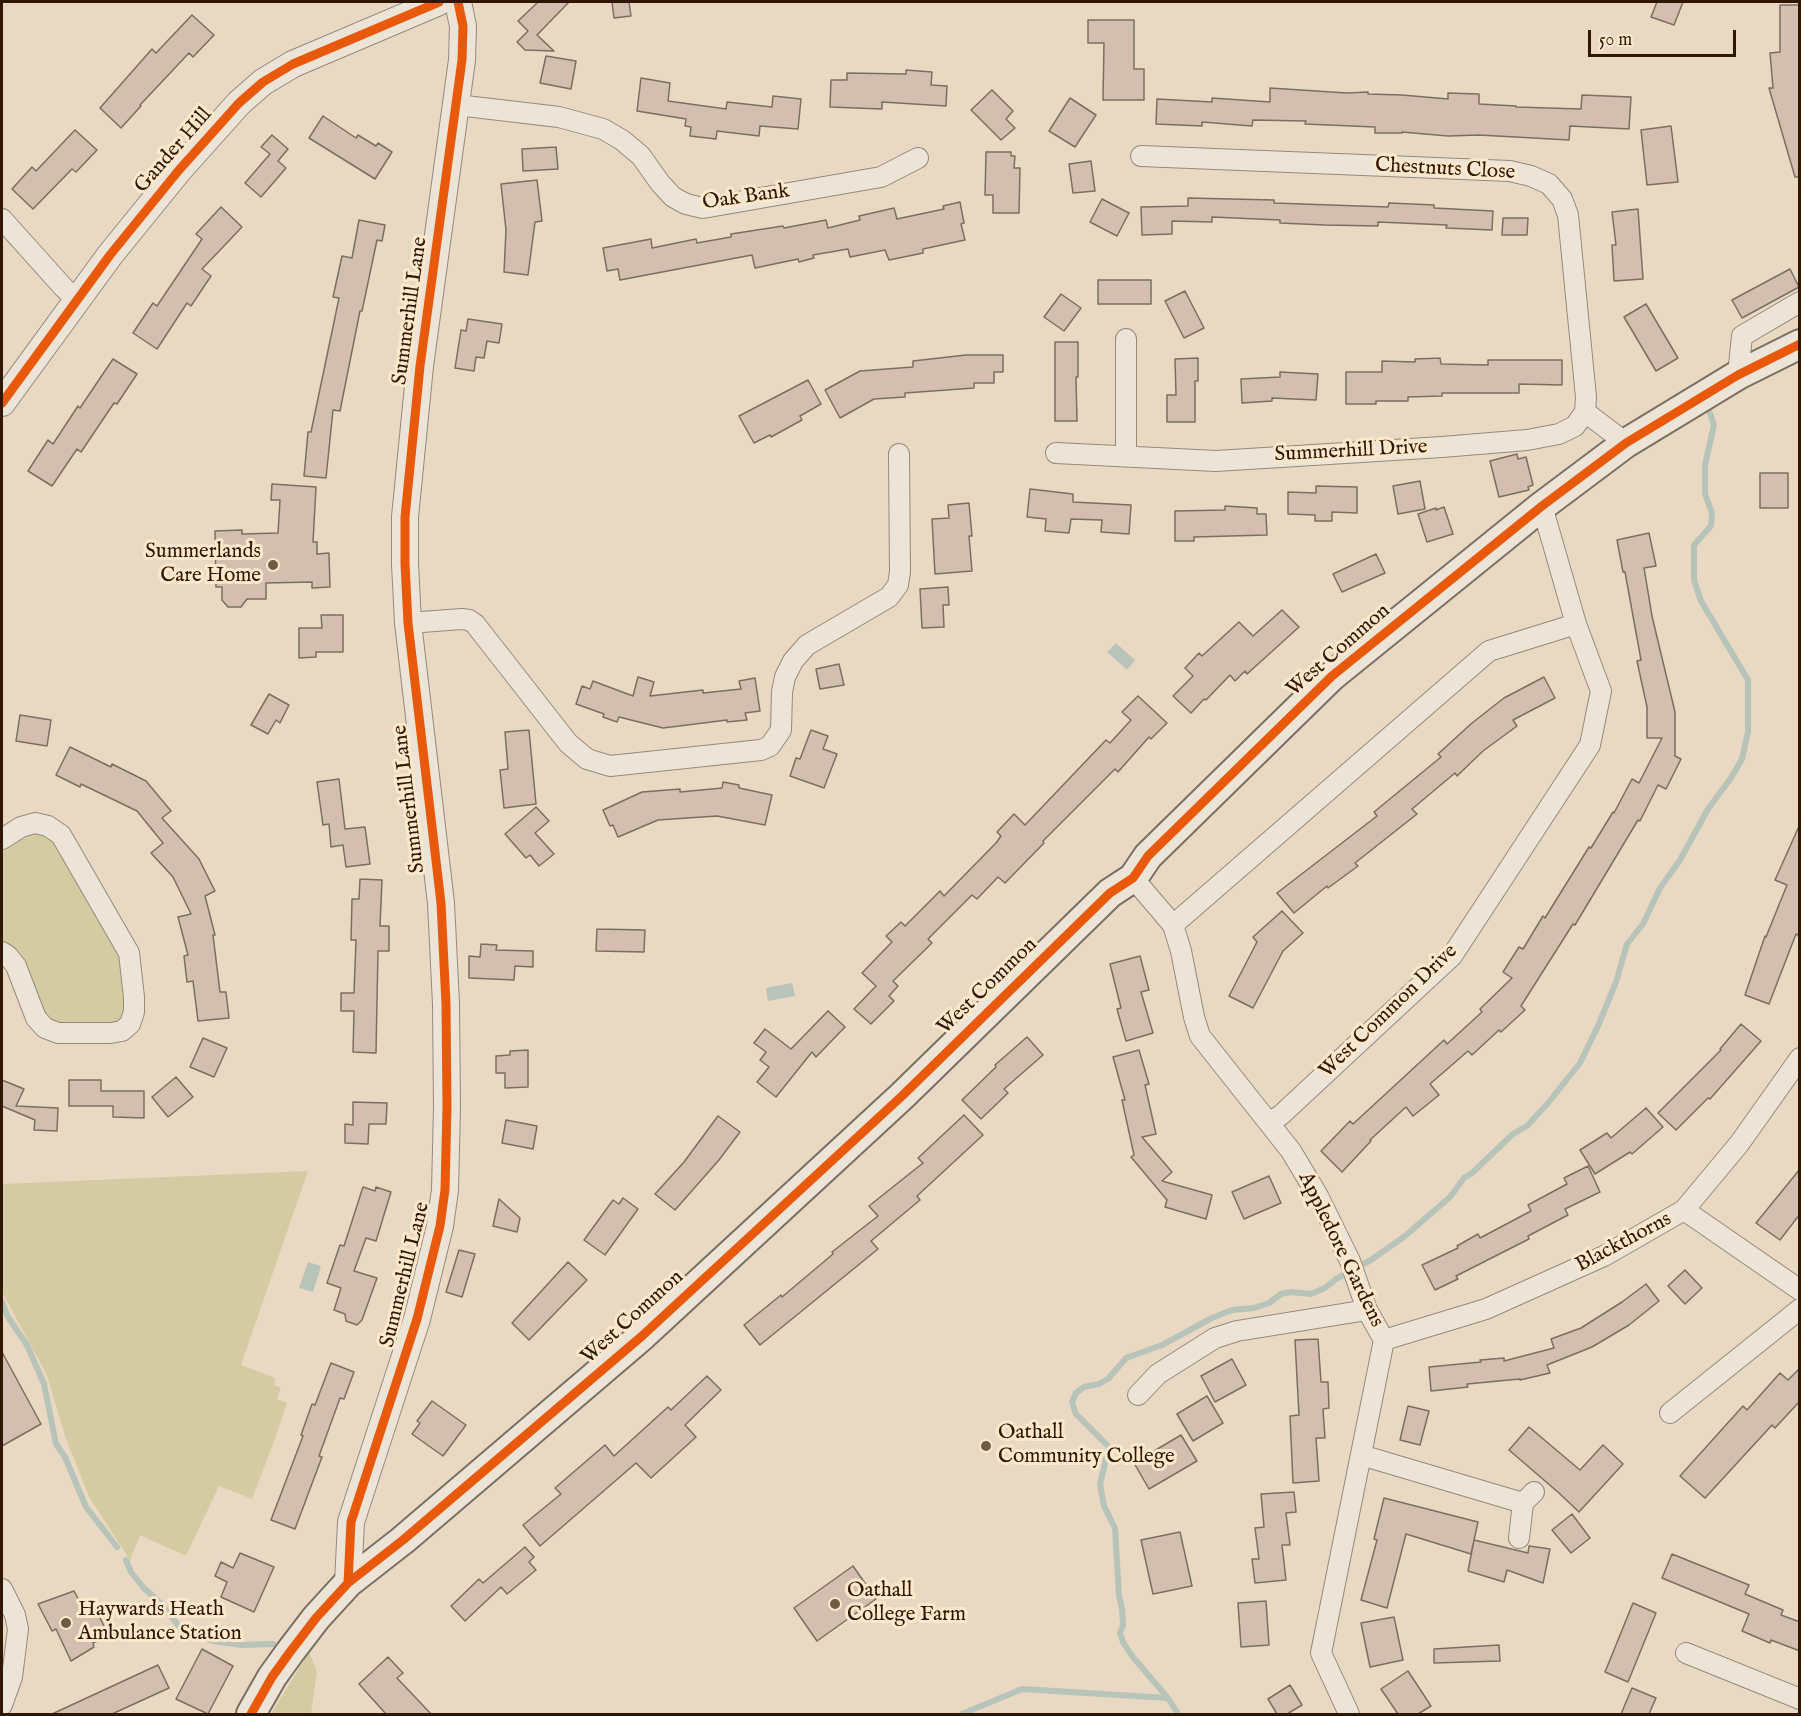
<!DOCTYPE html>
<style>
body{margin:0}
#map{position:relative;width:1801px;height:1716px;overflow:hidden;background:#ead9c2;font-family:"IM FELL English",serif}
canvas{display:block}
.frame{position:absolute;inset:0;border:3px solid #2f1702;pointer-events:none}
.scale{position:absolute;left:1588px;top:30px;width:148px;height:27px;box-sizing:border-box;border:3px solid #2f1702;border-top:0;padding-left:8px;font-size:18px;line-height:21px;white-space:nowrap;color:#2f1702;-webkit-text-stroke:4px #fde8cc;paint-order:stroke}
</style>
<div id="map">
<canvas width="1801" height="1716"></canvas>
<div class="frame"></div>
<div class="scale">50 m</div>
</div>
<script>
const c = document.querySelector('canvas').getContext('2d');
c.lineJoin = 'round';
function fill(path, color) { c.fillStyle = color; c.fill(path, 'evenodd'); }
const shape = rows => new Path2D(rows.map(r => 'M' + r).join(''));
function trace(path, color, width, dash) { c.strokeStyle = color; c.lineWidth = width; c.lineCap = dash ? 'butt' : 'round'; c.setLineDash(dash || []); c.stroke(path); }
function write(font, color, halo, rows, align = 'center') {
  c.font = font + ' "IM FELL English",serif'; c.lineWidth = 6; c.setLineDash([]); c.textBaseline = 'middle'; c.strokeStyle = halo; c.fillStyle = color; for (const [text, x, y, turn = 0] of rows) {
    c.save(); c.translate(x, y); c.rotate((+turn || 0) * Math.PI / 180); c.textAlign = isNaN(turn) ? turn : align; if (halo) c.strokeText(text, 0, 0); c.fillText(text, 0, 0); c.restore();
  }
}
const green = shape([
 [28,832,50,836,121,949,129,1004,123,1017,117,1022,107,1027,61,1027,42,1018,18,953,2,941,2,847],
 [308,1171,241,1365,275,1378,274,1385,281,1388,277,1399,287,1403,276,1436,252,1499,219,1486,186,1556,140,1535,130,1560,89,1497,65,1436,47,1375,2,1292,2,1184],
 [309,1652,317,1672,311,1714,271,1714]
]);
const water = shape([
 [1116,643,1135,660,1127,670,1107,652],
 [792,983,795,996,768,1001,766,988],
 [308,1262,321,1266,313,1292,299,1288]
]);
const stream = shape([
 [2,1302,8,1317,27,1345,44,1384,56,1444,65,1457,86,1507,117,1547],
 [126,1560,131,1572,143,1587,159,1602,180,1627,190,1634,213,1641,242,1645,273,1644],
 [1168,1698,1132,1656,1123,1642,1120,1633,1123,1625,1122,1609,1119,1595,1115,1528,1104,1506,1100,1484,1109,1447,1076,1414,1072,1402,1076,1393,1084,1387,1099,1384,1108,1379,1126,1358,1162,1345,1212,1318,1232,1310,1254,1308,1269,1303,1281,1294,1291,1292,1311,1294,1325,1288,1336,1279,1371,1260,1405,1236,1450,1197,1464,1178,1472,1173,1513,1134,1527,1126,1548,1103,1580,1063,1598,1026,1616,982,1627,944,1643,924,1660,888,1680,860,1708,809,1731,778,1742,759,1748,732,1748,680,1701,601,1694,580,1694,545,1711,526,1712,513,1705,494,1705,465,1714,425,1710,413],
 [962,1714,1022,1689,1168,1698,1178,1714]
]);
const building = shape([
 [538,2,569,2,537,35,554,51,525,50,517,42,528,31,518,21,538,2],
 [612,2,629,2,631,16,614,18,612,2],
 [1657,2,1683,2,1674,25,1651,17,1657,2],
 [1780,5,1800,5,1800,177,1795,177,1769,88,1773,88,1770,53,1780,52,1780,5],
 [192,15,214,35,193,57,189,53,140,105,141,106,121,128,100,108,152,49,156,53,192,15],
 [1088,20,1134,20,1134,69,1144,69,1144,100,1103,100,1104,43,1088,43,1088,20],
 [546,56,576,61,571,89,540,83,546,56],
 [906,70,932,72,931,85,947,86,946,106,882,102,882,109,830,107,831,80,847,80,847,73,906,74,906,70],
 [641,78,670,83,668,101,726,109,727,102,772,107,773,96,801,99,798,129,760,126,759,136,717,131,716,139,690,136,691,127,685,126,686,119,637,111,641,78],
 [1270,88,1347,93,1368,92,1368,94,1402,95,1448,99,1448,93,1479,94,1479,104,1516,106,1516,107,1581,109,1582,95,1631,97,1629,129,1570,126,1569,140,1479,135,1448,136,1402,132,1402,133,1375,133,1375,127,1305,124,1306,121,1253,120,1252,126,1202,122,1202,126,1156,124,1157,99,1212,102,1212,98,1270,102,1270,88],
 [992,90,1013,111,1006,119,1015,128,1001,140,971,110,992,90],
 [1070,98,1096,115,1075,147,1049,131,1070,98],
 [323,116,356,138,358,135,376,146,378,143,392,152,375,179,309,138,323,116],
 [1671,126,1678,182,1647,185,1641,130,1671,126],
 [75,130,97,150,76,172,72,169,33,209,12,189,32,167,36,171,75,130],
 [272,135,288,149,278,161,286,168,261,197,245,183,270,154,261,147,272,135],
 [556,147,558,169,523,171,522,149,556,147],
 [986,152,1011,152,1011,156,1015,156,1014,168,1020,168,1019,213,993,213,993,195,985,195,986,152],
 [1091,161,1095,191,1073,193,1069,164,1091,161],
 [537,180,542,221,535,222,528,275,504,272,506,230,501,184,537,180],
 [1188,198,1274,200,1274,203,1388,207,1389,203,1412,204,1434,205,1434,208,1493,211,1492,230,1446,228,1447,225,1378,222,1378,226,1325,225,1280,223,1280,220,1212,217,1212,222,1172,221,1172,234,1142,235,1141,207,1188,206,1188,198],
 [1102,199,1129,213,1117,236,1090,222,1102,199],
 [960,202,964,223,961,224,965,240,923,249,923,253,889,260,885,250,850,257,848,249,813,255,814,258,799,262,798,259,755,268,752,255,620,280,618,269,607,271,603,248,651,239,652,248,696,239,697,243,731,237,731,234,783,226,784,228,826,220,828,228,860,220,859,216,894,208,897,219,944,209,943,206,960,202],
 [221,207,242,227,202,269,211,276,191,306,187,303,157,349,133,333,153,303,157,306,202,239,196,234,221,207],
 [1638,209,1643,279,1614,281,1612,245,1616,245,1612,212,1638,209],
 [1503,218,1528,218,1527,235,1502,235,1503,218],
 [359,220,385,225,382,241,377,240,362,311,360,311,340,411,333,410,326,478,304,476,308,432,311,432,339,298,333,297,342,256,352,258,359,220],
 [1790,269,1799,287,1742,318,1732,300,1790,269],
 [1098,280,1151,280,1151,304,1098,304,1098,280],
 [1185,291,1204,328,1184,338,1165,301,1185,291],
 [1061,294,1081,308,1064,331,1044,317,1061,294],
 [1646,304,1678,358,1656,371,1624,317,1646,304],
 [468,319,502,324,499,343,487,341,484,358,476,357,474,371,455,368,461,330,466,331,468,319],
 [1055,342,1078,342,1078,377,1076,377,1077,421,1055,421,1055,342],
 [966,355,1003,355,1003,372,994,372,994,383,974,383,974,388,905,393,905,397,874,399,840,418,825,390,860,371,913,367,913,361,966,355],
 [1198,358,1198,381,1195,381,1195,422,1167,422,1167,395,1176,395,1175,359,1198,358],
 [1440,358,1441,364,1488,365,1488,360,1562,360,1562,385,1519,384,1519,393,1442,393,1442,396,1408,397,1408,401,1376,401,1376,404,1346,404,1346,372,1382,372,1382,361,1415,362,1415,359,1440,358],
 [113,359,137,374,117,404,114,403,81,452,77,449,52,486,28,471,48,440,53,444,78,406,80,408,113,359],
 [1280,372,1318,374,1316,400,1272,398,1272,401,1242,403,1241,379,1280,377,1280,372],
 [808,380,821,404,800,416,802,420,771,437,770,435,754,443,739,416,808,380],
 [1517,454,1518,459,1526,457,1533,485,1528,487,1529,490,1499,497,1490,461,1517,454],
 [1760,473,1788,473,1788,508,1760,508,1760,473],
 [1420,481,1425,509,1398,514,1393,486,1420,481],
 [272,484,316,487,313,542,317,542,317,554,329,553,330,587,312,588,312,582,266,583,266,599,247,599,241,607,228,607,222,600,222,587,216,587,215,531,242,530,242,534,278,533,280,500,271,500,272,484],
 [1316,486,1357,487,1357,513,1332,512,1332,521,1315,521,1315,515,1288,514,1288,492,1316,493,1316,486],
 [1030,489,1073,494,1073,502,1131,505,1129,534,1101,532,1102,520,1071,519,1069,533,1045,531,1046,519,1027,517,1030,489],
 [969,503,972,536,969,536,972,571,935,574,932,519,949,518,948,505,969,503],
 [1225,506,1257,508,1257,514,1266,514,1267,535,1194,537,1194,541,1175,541,1175,511,1225,510,1225,506],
 [1444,507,1453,534,1427,542,1418,514,1436,508,1436,510,1444,507],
 [1649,533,1656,566,1644,568,1652,616,1675,712,1675,756,1681,759,1666,789,1658,785,1640,821,1638,820,1575,925,1573,924,1521,1006,1525,1010,1501,1032,1499,1030,1472,1055,1468,1051,1430,1084,1439,1095,1413,1116,1406,1107,1370,1140,1371,1141,1342,1172,1321,1151,1350,1121,1353,1124,1444,1040,1447,1044,1482,1012,1480,1009,1512,978,1503,972,1519,947,1523,949,1543,916,1545,918,1589,847,1591,848,1613,812,1614,813,1632,779,1639,783,1662,738,1647,738,1647,707,1637,661,1641,660,1625,572,1623,572,1617,540,1649,533],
 [1376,554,1385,573,1342,592,1333,574,1376,554],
 [948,587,949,605,943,605,944,627,922,628,920,589,948,587],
 [1282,610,1299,627,1247,674,1245,671,1235,681,1230,675,1206,700,1204,699,1191,713,1173,696,1193,676,1185,668,1199,653,1202,656,1239,622,1253,636,1282,610],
 [321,615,343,615,343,652,316,652,316,657,299,658,299,628,322,628,321,615],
 [839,664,844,685,820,689,816,669,839,664],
 [638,677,654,682,650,696,703,690,703,693,741,689,739,681,755,678,760,711,745,713,747,720,727,722,727,720,663,728,619,717,617,722,603,717,604,714,576,704,582,686,590,689,593,681,633,696,638,677],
 [1544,677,1555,698,1513,720,1517,726,1483,751,1457,776,1455,773,1412,809,1417,814,1355,863,1358,866,1328,888,1327,886,1294,913,1277,893,1377,816,1374,812,1441,757,1438,754,1472,723,1504,698,1544,677],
 [269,694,289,705,280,723,276,720,268,734,251,725,269,694],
 [1138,696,1167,723,1151,739,1149,737,1118,772,1115,769,1043,841,1044,843,1005,883,998,877,977,899,972,895,928,939,932,943,893,981,898,986,889,996,894,1001,871,1024,854,1009,876,986,862,973,892,942,886,936,901,922,905,926,940,891,944,896,996,843,1001,836,997,832,1014,814,1025,825,1106,740,1110,743,1131,720,1122,712,1138,696],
 [20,715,51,720,47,746,16,741,20,715],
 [529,730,536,804,504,808,500,770,508,769,505,732,529,730],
 [811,730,828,736,823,749,837,754,824,788,790,776,796,758,800,759,811,730],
 [70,747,111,767,112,764,146,781,171,811,162,818,199,859,215,891,205,896,215,935,213,935,220,992,226,992,229,1018,198,1021,193,981,187,982,184,956,188,955,178,917,191,914,173,877,151,853,163,843,137,811,81,784,80,787,56,775,70,747],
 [339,779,345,829,365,827,370,864,346,867,343,845,331,847,329,824,323,825,317,782,339,779],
 [723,782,739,785,739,788,772,795,765,825,717,816,658,820,618,837,613,825,610,826,603,810,642,792,680,789,680,792,722,788,723,782],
 [536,807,549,821,535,833,554,854,539,866,530,855,526,858,505,834,536,807],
 [1800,824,1800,936,1796,934,1769,1004,1745,995,1765,936,1766,937,1787,885,1775,880,1800,824],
 [360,879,382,880,380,926,389,926,389,951,378,951,376,1053,353,1052,354,1011,341,1011,341,993,354,993,356,940,351,940,352,899,359,899,360,879],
 [1282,911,1303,933,1283,951,1253,1008,1229,996,1257,942,1253,937,1282,911],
 [597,929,645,930,644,952,596,951,597,929],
 [481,944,497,945,496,950,533,951,533,967,515,966,514,980,469,978,469,956,480,957,481,944],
 [1140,956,1149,990,1141,992,1153,1033,1126,1041,1117,1009,1121,1008,1110,964,1140,956],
 [828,1011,845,1027,816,1057,812,1052,776,1097,757,1082,769,1067,760,1060,766,1052,754,1043,765,1029,791,1049,828,1011],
 [1741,1024,1761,1041,1710,1099,1708,1098,1676,1130,1658,1113,1721,1050,1720,1049,1741,1024],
 [1027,1037,1043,1055,1004,1089,1008,1093,981,1119,962,1100,996,1067,995,1065,1027,1037],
 [203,1038,227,1048,214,1077,190,1067,203,1038],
 [528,1050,528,1087,505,1088,505,1073,496,1073,496,1056,510,1055,510,1051,528,1050],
 [1139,1050,1149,1084,1145,1085,1156,1134,1142,1137,1172,1172,1162,1181,1212,1195,1206,1219,1165,1207,1167,1200,1131,1157,1134,1155,1122,1100,1125,1100,1113,1057,1139,1050],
 [176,1077,193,1097,168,1117,152,1097,176,1077],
 [2,1080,24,1089,16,1106,58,1108,57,1131,34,1130,35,1120,2,1106,2,1080],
 [69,1080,101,1080,101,1091,144,1091,144,1118,113,1117,113,1106,69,1106,69,1080],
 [353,1102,387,1103,386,1124,369,1124,368,1144,345,1143,345,1124,353,1125,353,1102],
 [1646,1108,1663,1127,1632,1154,1630,1152,1595,1174,1580,1150,1607,1133,1611,1138,1646,1108],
 [964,1115,983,1135,917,1196,920,1200,871,1241,878,1249,760,1345,744,1325,781,1295,782,1297,833,1254,832,1252,878,1216,869,1206,923,1163,918,1158,964,1115],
 [718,1116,740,1132,719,1160,675,1210,655,1194,684,1162,718,1116],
 [506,1120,537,1126,533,1149,502,1143,506,1120],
 [1588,1166,1600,1192,1565,1209,1568,1215,1528,1236,1529,1239,1456,1276,1458,1279,1435,1290,1422,1265,1458,1248,1457,1246,1478,1234,1480,1238,1531,1211,1528,1205,1567,1184,1564,1178,1588,1166],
 [1800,1169,1800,1214,1780,1240,1756,1223,1800,1169],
 [1269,1176,1281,1203,1244,1219,1232,1192,1269,1176],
 [363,1187,375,1191,376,1187,391,1192,376,1241,366,1238,354,1271,377,1278,362,1320,357,1325,346,1321,345,1314,334,1310,341,1288,327,1283,340,1245,344,1246,363,1187],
 [623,1198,638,1209,605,1255,584,1240,613,1200,619,1204,623,1198],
 [499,1199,520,1218,517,1232,493,1226,499,1199],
 [459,1250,475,1254,462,1297,446,1292,459,1250],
 [568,1262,587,1280,529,1340,512,1323,568,1262],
 [1685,1270,1702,1288,1685,1304,1668,1286,1685,1270],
 [1646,1284,1659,1301,1629,1325,1592,1347,1547,1365,1550,1373,1520,1380,1520,1379,1467,1384,1468,1387,1431,1391,1429,1367,1481,1362,1480,1360,1504,1358,1504,1361,1554,1348,1551,1339,1581,1328,1622,1302,1646,1284],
 [1318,1339,1321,1382,1328,1382,1329,1408,1323,1409,1325,1438,1316,1438,1319,1481,1293,1483,1290,1416,1299,1415,1295,1340,1318,1339],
 [2,1352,41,1424,2,1446,2,1352],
 [1232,1359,1246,1385,1215,1402,1201,1376,1232,1359],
 [331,1363,354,1372,344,1399,340,1398,319,1456,322,1457,295,1529,271,1520,303,1436,301,1435,312,1404,315,1405,331,1363],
 [1800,1368,1800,1401,1775,1428,1772,1425,1705,1498,1680,1476,1743,1406,1747,1410,1780,1373,1788,1380,1800,1368],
 [707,1376,721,1390,685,1425,696,1437,651,1478,636,1463,540,1546,523,1525,561,1494,555,1488,605,1445,614,1456,668,1407,671,1410,707,1376],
 [1207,1396,1223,1423,1193,1441,1177,1414,1207,1396],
 [432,1401,466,1425,443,1456,412,1434,420,1423,417,1421,432,1401],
 [1408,1406,1429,1411,1420,1445,1400,1440,1408,1406],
 [1529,1427,1580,1470,1603,1445,1623,1464,1579,1512,1559,1493,1509,1450,1529,1427],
 [1181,1435,1197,1461,1149,1489,1134,1463,1181,1435],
 [1294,1492,1296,1512,1286,1513,1290,1545,1282,1545,1286,1580,1255,1583,1252,1559,1259,1559,1255,1528,1264,1527,1261,1494,1294,1492],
 [1384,1498,1478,1522,1471,1554,1406,1534,1387,1608,1361,1600,1377,1540,1374,1539,1384,1498],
 [1572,1514,1590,1538,1571,1553,1552,1530,1572,1514],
 [1180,1532,1192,1586,1153,1594,1141,1540,1180,1532],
 [1474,1540,1528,1553,1529,1546,1550,1549,1543,1583,1507,1570,1504,1582,1468,1571,1474,1540],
 [525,1547,534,1557,529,1562,536,1570,507,1594,501,1587,465,1621,451,1606,479,1579,483,1583,525,1547],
 [240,1553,274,1567,254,1612,221,1597,227,1582,215,1576,221,1562,233,1568,240,1553],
 [1672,1554,1749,1585,1745,1594,1783,1610,1781,1615,1800,1622,1800,1651,1771,1640,1770,1643,1742,1631,1749,1614,1662,1578,1672,1554],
 [853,1566,876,1599,817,1641,794,1608,853,1566],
 [74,1591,87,1615,97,1612,109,1636,93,1643,94,1647,71,1661,56,1629,52,1631,38,1604,74,1591],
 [1266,1601,1269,1645,1241,1647,1238,1603,1266,1601],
 [1633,1603,1656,1613,1628,1682,1605,1672,1633,1603],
 [1394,1617,1403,1660,1370,1667,1361,1623,1394,1617],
 [1499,1645,1500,1661,1434,1663,1434,1649,1499,1645],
 [202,1649,233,1666,208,1714,176,1699,202,1649],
 [388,1657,403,1673,397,1678,431,1714,386,1714,359,1684,388,1657],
 [158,1665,169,1688,112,1714,52,1714,158,1665],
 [1408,1671,1431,1706,1418,1714,1398,1714,1381,1689,1408,1671],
 [1290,1685,1302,1705,1287,1714,1277,1714,1268,1699,1290,1685],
 [1632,1688,1656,1698,1649,1714,1621,1714,1632,1688]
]);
const minor = shape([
 [457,105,559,117,603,129,622,140,641,156,660,183,673,197,686,204,703,208,881,177,918,158],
 [1141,156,1510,171,1531,176,1549,184,1562,199,1568,215,1586,397,1585,412],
 [2,219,64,288,76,299],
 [1738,375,1742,336,1800,302],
 [1056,453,1216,461,1442,447,1527,440,1559,434,1575,426,1585,412,1626,443],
 [1126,456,1126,339],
 [408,623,462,619,469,620,475,624,568,743,587,759,610,766,761,750,770,746,781,730,782,692,785,677,793,661,807,645,889,597,898,585,900,572,899,454],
 [2,839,21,827,35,823,48,826,61,835,129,953,134,997,134,1012,130,1024,122,1031,111,1033,58,1033,45,1028,36,1018,16,966,8,956,2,952],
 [1133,878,1173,925,1181,951,1194,1017,1200,1036,1291,1151,1318,1196,1350,1261,1367,1310,1384,1340,1321,1653,1349,1714],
 [1173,925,1489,651,1576,624],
 [1269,1123,1281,1115,1452,956,1590,745,1601,691,1576,624,1542,506],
 [1684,1210,1800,1290],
 [1384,1340,1486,1309,1604,1256,1684,1210,1739,1144,1800,1058],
 [1138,1395,1158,1374,1215,1338,1237,1331,1367,1310],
 [1670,1413,1800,1309],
 [1361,1455,1523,1503,1534,1492],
 [1519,1538,1523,1503],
 [2,1589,15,1615,18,1629,12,1677,2,1705],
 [1686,1653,1800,1699]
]);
const tertiary = shape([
 [2,403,110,255,179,170,239,103,263,82,293,64,439,2],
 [348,1583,351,1522,417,1319,440,1226,445,1190,447,1107,446,1004,441,903,408,623,405,564,405,517,420,366,462,60,463,26,458,2]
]);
const secondary = shape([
 [251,1714,272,1677,290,1652,316,1618,348,1583,403,1540,642,1336,902,1096,1110,893,1133,878,1148,856,1332,676,1542,506,1626,443,1738,375,1800,344]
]);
const cycleway = shape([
 [2,403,110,255,179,170,239,103,263,82,293,64,439,2],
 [348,1583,351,1522,417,1319,440,1226,445,1190,447,1107,446,1004,441,903,408,623,405,564,405,517,420,366,462,60,463,26,458,2],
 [251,1714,272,1677,290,1652,316,1618,348,1583,403,1540,642,1336,902,1096,1110,893,1133,878,1148,856,1332,676,1542,506,1626,443,1738,375,1800,344]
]);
const markers = [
 [273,565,6,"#705b45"],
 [986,1446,6,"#705b45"],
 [835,1604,6,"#705b45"],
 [66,1623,6,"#705b45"]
];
const streetNames = [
 ["Gander Hill",174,151,-49],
 ["Chestnuts Close",1445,170,3],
 ["Oak Bank",746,198,-8],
 ["Summerhill Lane",411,311,-82],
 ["Summerhill Drive",1351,452,-3],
 ["West Common",1339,651,-41],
 ["Summerhill Lane",410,799,-97],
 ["West Common",988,987,-44],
 ["West Common Drive",1389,1012,-44],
 ["Blackthorns",1624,1243,-28],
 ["Appledore Gardens",1340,1250,64],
 ["Summerhill Lane",406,1275,-76],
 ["West Common",633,1318,-42]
];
const poiNames = [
 ["Summerlands",261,553,"right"],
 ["Care Home",261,577,"right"],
 ["Oathall",998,1434],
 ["Community College",998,1458],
 ["Oathall",847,1592],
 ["College Farm",847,1616],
 ["Haywards Heath",78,1611],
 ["Ambulance Station",78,1635]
];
fill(green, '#d5cba2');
fill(water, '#b8c3b9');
trace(stream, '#b8c3b9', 6);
fill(building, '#d3beaf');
trace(building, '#7b6f61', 1.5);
trace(minor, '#96897a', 22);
trace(tertiary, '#96897a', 28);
trace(secondary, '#7b6f61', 32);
trace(minor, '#ede4d8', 20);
trace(tertiary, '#ede4d8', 26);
trace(secondary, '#ede4d8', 28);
trace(cycleway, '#e8590c', 9);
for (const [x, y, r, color] of markers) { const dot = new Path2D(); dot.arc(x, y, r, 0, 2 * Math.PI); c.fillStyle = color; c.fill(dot); trace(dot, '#fde8cc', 2); }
write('21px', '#2f1702', '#fde8cc', streetNames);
write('21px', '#2f1702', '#fde8cc', poiNames, 'left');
</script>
